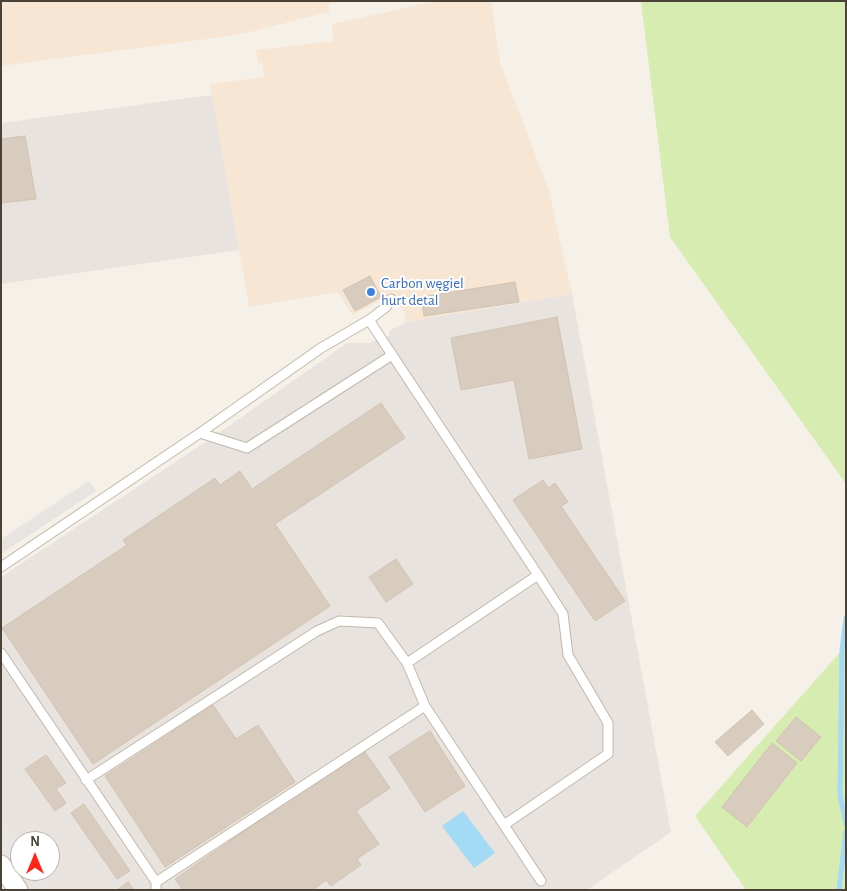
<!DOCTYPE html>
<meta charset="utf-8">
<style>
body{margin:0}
#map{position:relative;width:847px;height:891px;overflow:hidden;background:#f5f1e9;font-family:"Alegreya Sans",sans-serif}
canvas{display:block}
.frame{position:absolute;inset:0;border:2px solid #4a4137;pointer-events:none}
.north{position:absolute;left:10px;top:831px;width:50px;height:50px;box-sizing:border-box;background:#fff;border:1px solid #b7b3af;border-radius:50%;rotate:0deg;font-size:14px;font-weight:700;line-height:20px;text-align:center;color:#4a4137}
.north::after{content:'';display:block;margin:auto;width:18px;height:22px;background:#ff2617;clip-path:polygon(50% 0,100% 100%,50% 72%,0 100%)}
</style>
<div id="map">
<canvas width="847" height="891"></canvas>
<div class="frame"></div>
<div class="north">N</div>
</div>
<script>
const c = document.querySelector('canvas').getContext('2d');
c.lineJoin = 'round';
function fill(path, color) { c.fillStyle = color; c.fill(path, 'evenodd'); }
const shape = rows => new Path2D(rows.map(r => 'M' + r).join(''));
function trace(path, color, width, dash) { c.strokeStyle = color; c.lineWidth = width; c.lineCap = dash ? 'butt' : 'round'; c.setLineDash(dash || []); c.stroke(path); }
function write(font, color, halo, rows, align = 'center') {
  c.font = font + ' "Alegreya Sans",sans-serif'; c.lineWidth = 4; c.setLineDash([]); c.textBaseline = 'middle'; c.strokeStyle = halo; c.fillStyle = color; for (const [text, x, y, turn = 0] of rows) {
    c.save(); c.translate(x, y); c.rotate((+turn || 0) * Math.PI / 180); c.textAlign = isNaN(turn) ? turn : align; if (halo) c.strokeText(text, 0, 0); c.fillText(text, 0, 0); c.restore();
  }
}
const commercial = shape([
 [1,1,344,1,329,4,329,12,238,35,1,66],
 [436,1,491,1,500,62,549,191,572,294,406,322,403,308,397,307,384,298,353,315,337,292,249,307,210,84,264,77,262,63,258,63,256,50,333,41,332,24]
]);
const industrial = shape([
 [212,95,239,250,1,284,1,123],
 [572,294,671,832,587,890,52,890,37,871,50,871,50,841,20,841,20,849,1,824,1,577,213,437,347,343,370,343,390,335,389,331,406,322]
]);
const green = shape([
 [641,1,846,1,846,484,670,237],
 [846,613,846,890,746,890,695,816,842,650]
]);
const parking = shape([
 [89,481,96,491,1,554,1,539],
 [1,816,20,843,20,871,39,871,52,890,18,890,1,864]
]);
const water = shape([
 [463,811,495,853,474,868,442,826]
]);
const stream = shape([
 [846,618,842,650,840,795,846,824],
 [839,890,846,831]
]);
const building = shape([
 [25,136,36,199,1,203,1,139,25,136],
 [370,276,381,297,355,311,343,290,370,276],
 [515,282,519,302,424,316,421,297,515,282],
 [557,317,582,449,529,459,514,380,461,390,451,338,557,317],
 [381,403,405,438,275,524,330,606,93,764,2,628,127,545,123,540,215,478,220,485,240,471,252,489,381,403],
 [543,480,548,488,555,483,568,502,561,506,625,601,595,621,513,500,543,480],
 [396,559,413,584,386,602,369,577,396,559],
 [213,705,236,739,258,725,295,782,165,867,105,776,213,705],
 [752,710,764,724,728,756,715,742,752,710],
 [796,717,821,737,801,761,776,741,796,717],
 [430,731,465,786,425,812,389,757,430,731],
 [772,743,797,763,747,827,722,807,772,743],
 [363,749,390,788,356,811,379,844,357,859,361,865,331,886,326,880,313,890,183,890,175,879,363,749],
 [46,755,66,783,56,789,66,803,55,811,25,769,46,755],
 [84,804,130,871,117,879,71,813,84,804],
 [128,882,134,890,117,890,128,882]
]);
const service = shape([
 [369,320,538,575,407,663],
 [200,433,247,448,392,355],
 [1,567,200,433,321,348,369,320,386,307,391,299],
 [1,653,156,882,156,890],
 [86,780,317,631,339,621,378,623,407,663,425,706,541,881],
 [504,825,608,754,608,723,568,655,563,614,538,575],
 [156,882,425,706]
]);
const minor = shape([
 [1,865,18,890]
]);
const markers = [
 [371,292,5,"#3f7fe0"]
];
const shopNames = [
 ["Carbon węgiel",381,283],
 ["hurt detal",381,300]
];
fill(commercial, '#f8e6d4');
fill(industrial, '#e8e3de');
fill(green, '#d6ecb0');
fill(parking, '#e7e4e1');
fill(water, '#a3daf5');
trace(stream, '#a3daf5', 5);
fill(building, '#d8ccbe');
trace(building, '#d3c3b1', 1);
trace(service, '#c2b8ab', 11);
trace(minor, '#c2b8ab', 21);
trace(service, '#fff', 9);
trace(minor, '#fff', 19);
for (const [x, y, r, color] of markers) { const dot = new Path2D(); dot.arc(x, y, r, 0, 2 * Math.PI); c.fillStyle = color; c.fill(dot); trace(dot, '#fff', 2); }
write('15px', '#366cbe', '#fff', shopNames, 'left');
</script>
